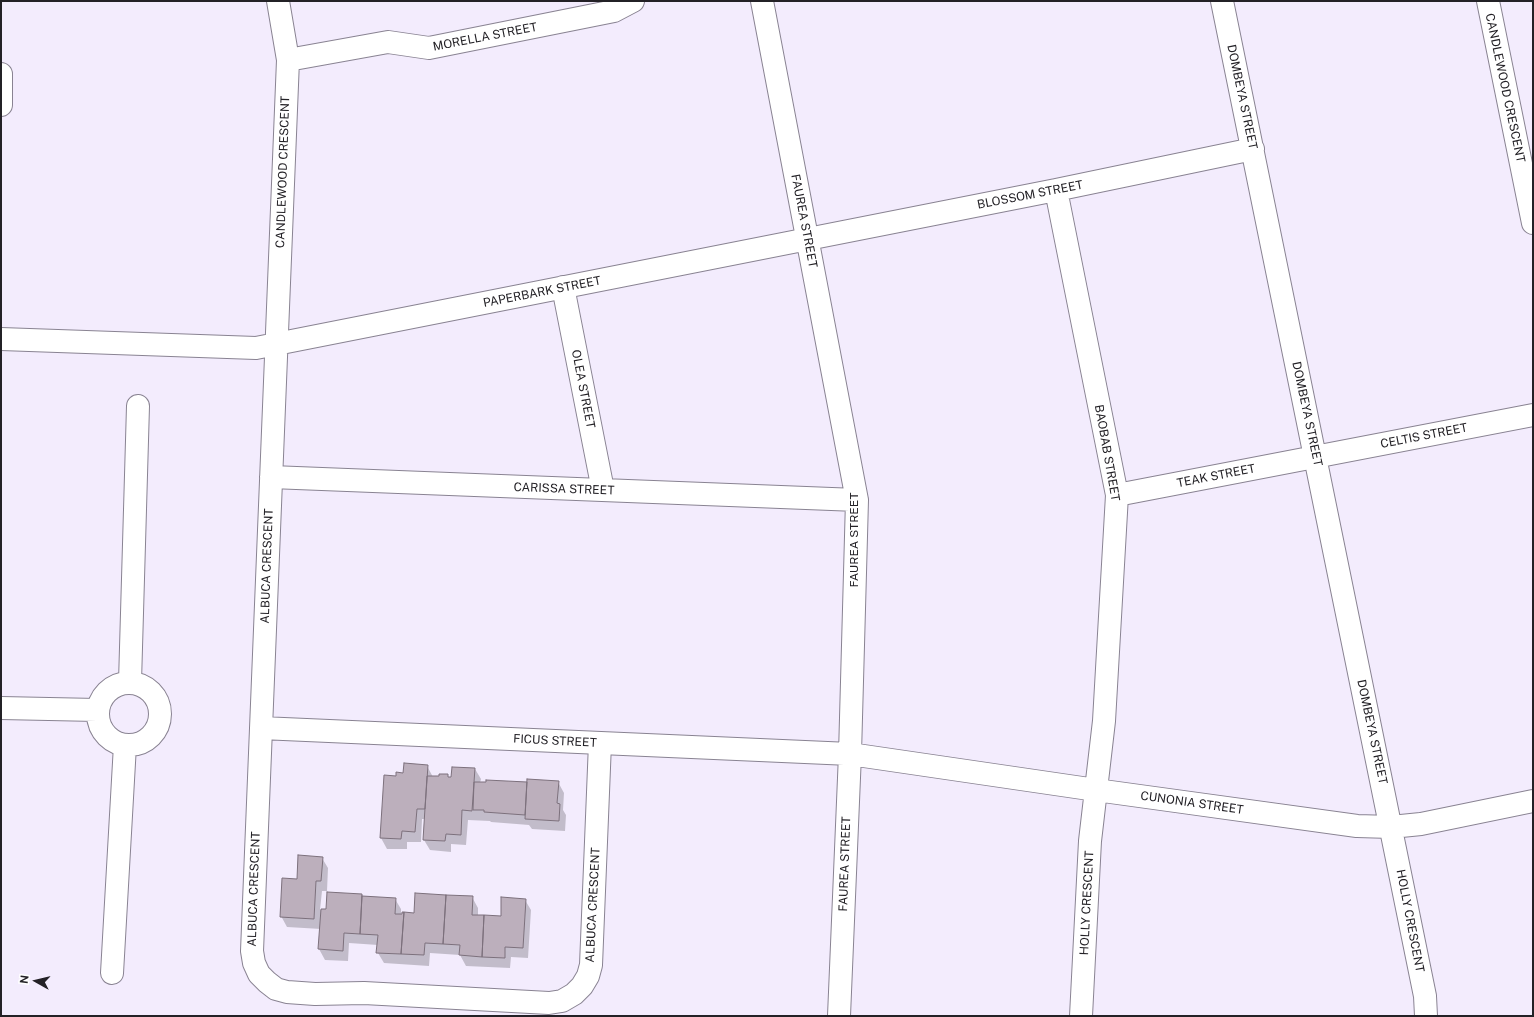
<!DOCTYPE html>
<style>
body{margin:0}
#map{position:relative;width:1534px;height:1017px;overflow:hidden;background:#f3ecfd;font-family:"Public Sans",sans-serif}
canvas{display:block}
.frame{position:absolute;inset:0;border:2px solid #232126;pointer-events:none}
.north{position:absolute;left:16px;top:961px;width:40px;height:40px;-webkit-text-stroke:3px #fff;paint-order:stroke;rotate:278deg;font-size:11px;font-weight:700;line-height:16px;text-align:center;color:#232126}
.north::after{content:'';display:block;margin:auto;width:14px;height:18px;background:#232126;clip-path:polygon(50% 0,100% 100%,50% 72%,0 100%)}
</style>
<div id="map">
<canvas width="1534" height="1017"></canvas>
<div class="frame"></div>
<div class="north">N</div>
</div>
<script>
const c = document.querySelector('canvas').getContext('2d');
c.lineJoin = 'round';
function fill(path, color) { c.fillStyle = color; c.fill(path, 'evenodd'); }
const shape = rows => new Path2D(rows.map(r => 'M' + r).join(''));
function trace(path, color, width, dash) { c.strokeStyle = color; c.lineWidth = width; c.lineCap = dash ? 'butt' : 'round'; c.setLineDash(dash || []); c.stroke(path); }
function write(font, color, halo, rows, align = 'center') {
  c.font = font + ' "Public Sans",sans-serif'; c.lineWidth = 4; c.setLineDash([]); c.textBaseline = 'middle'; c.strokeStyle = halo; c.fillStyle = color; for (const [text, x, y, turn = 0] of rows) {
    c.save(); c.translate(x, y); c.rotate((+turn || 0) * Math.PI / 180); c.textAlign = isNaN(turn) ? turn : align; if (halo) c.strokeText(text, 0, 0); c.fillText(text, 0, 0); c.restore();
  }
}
const shadow = shape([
 [427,766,433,777,447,775,449,778,475,769,481,779,480,783,558,782,564,793,563,810,566,815,565,831,532,829,529,825,491,822,490,821,468,820,466,845,451,844,451,852,430,850,424,840,426,819,422,819,421,842,407,842,407,849,387,849,381,838,385,776,397,777],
 [322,858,328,868,327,891,322,891,320,910,327,910,328,893,395,899,401,909,401,914,414,914,472,897,478,908,478,916,501,917,525,900,531,910,528,958,511,957,510,968,466,966,460,955,430,953,429,966,384,963,378,953,378,945,349,943,348,961,325,960,319,949,321,929,287,927,281,916,298,880]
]);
const building = shape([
 [404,763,428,765,425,809,417,809,415,832,402,831,401,839,380,838,384,775,396,776,396,772,403,773,404,763],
 [452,767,475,768,472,811,462,810,461,835,446,834,445,841,423,840,427,776,439,776,439,774,448,774,448,777,451,777,452,767],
 [527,779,559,781,557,803,560,804,559,821,525,819,527,779],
 [486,780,527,782,525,815,484,812,484,810,473,810,474,782,486,782,486,780],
 [298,855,323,857,321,881,316,881,314,919,280,917,282,878,297,879,298,855],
 [327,892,362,894,360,934,344,933,343,951,318,949,321,909,326,909,327,892],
 [415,893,446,895,443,944,425,943,424,955,401,954,404,912,414,913,415,893],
 [446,895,473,896,472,915,484,915,482,957,459,955,460,945,443,944,446,895],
 [362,896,396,898,395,914,402,914,402,912,404,912,401,954,376,953,378,935,360,934,362,896],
 [501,897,526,899,523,948,505,947,505,958,482,957,484,915,501,916,501,897]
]);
const minor = shape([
 [278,1,288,60,252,951,254,963,259,974,267,982,276,989,287,992,315,994,364,993,549,1003,562,1001,574,994,582,986,588,976,591,965,600,743],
 [762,1,857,500,850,754,839,1016],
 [1222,1,1425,996,1426,1016],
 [1488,1,1533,223],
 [288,60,388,42,429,48,614,11,633,1],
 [1,74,1,105],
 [1056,190,1117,495,1104,721,1090,841,1081,1016],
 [563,287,603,490],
 [1,339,256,348,1056,190,1253,149],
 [271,477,857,500],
 [1117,495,1533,415],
 [130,682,138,406],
 '98 714a31 31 0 1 1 62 0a31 31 0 1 1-62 0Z',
 [1,708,97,710],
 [261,728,850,754,1096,790,1357,826,1391,827,1421,824,1533,801],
 [112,973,125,745]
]);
const streetNames = [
 ["MORELLA STREET",485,37,-11],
 ["CANDLEWOOD CRESCENT",1505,88,78],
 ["DOMBEYA STREET",1242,97,78],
 ["CANDLEWOOD CRESCENT",283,172,-88],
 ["BLOSSOM STREET",1030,195,-11],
 ["FAUREA STREET",804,221,79],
 ["PAPERBARK STREET",542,292,-11],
 ["OLEA STREET",583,389,79],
 ["DOMBEYA STREET",1307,414,78],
 ["CELTIS STREET",1424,436,-11],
 ["BAOBAB STREET",1107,453,80],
 ["TEAK STREET",1216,476,-11],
 ["CARISSA STREET",564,489,2],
 ["FAUREA STREET",854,540,-90],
 ["ALBUCA CRESCENT",267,566,-88],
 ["DOMBEYA STREET",1372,732,78],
 ["FICUS STREET",555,741,3],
 ["CUNONIA STREET",1192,803,8],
 ["FAUREA STREET",845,864,-88],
 ["ALBUCA CRESCENT",254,889,-88],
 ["HOLLY CRESCENT",1087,903,-87],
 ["ALBUCA CRESCENT",593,905,-87],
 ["HOLLY CRESCENT",1410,921,79]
];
fill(shadow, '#0003');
fill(building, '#bcafbc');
trace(building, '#7c707c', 1);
trace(minor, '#898392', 24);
trace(minor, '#fff', 22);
write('12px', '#232126', '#fff', streetNames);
</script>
